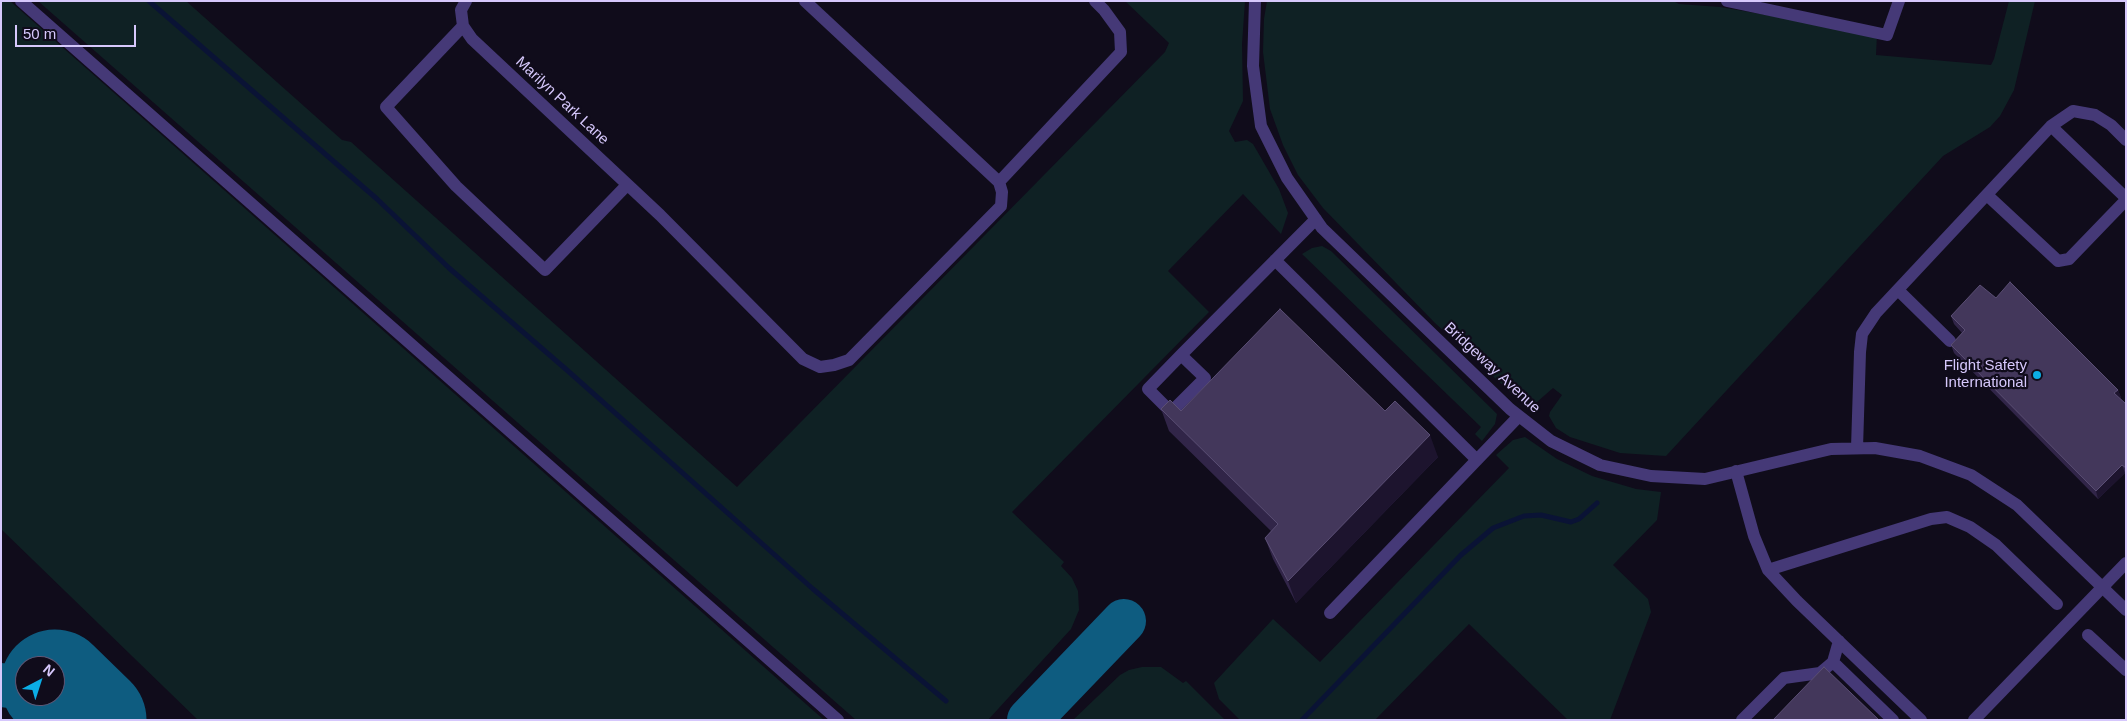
<!DOCTYPE html>
<style>
body{margin:0}
#map{position:relative;width:2127px;height:721px;overflow:hidden;background:#100c1b;font-family:Helvetica,sans-serif}
canvas{display:block}
.frame{position:absolute;inset:0;border:2px solid #d6c8fc;pointer-events:none}
.north{position:absolute;left:15px;top:656px;width:50px;height:50px;box-sizing:border-box;background:#100c1b;border:1px solid #5f5775;border-radius:50%;rotate:40deg;font-size:14px;font-weight:700;line-height:20px;text-align:center;color:#d6c8fc}
.north::after{content:'';display:block;margin:auto;width:18px;height:22px;background:#0bade5;clip-path:polygon(50% 0,100% 100%,50% 72%,0 100%)}
.scale{position:absolute;left:15px;top:25px;width:121px;height:22px;box-sizing:border-box;border:2px solid #d6c8fc;border-top:0;padding-left:6px;font-size:15px;line-height:18px;white-space:nowrap;color:#d6c8fc;-webkit-text-stroke:4px #100c1b;paint-order:stroke}
</style>
<div id="map">
<canvas width="2127" height="721"></canvas>
<div class="frame"></div>
<div class="north">N</div>
<div class="scale">50 m</div>
</div>
<script>
const c = document.querySelector('canvas').getContext('2d');
c.lineJoin = 'round';
function fill(path, color) { c.fillStyle = color; c.fill(path, 'evenodd'); }
const shape = rows => new Path2D(rows.map(r => 'M' + r).join(''));
function trace(path, color, width, dash) { c.strokeStyle = color; c.lineWidth = width; c.lineCap = dash ? 'butt' : 'round'; c.setLineDash(dash || []); c.stroke(path); }
function write(font, color, halo, rows, align = 'center') {
  c.font = font + ' Helvetica,sans-serif'; c.lineWidth = 4.5; c.setLineDash([]); c.textBaseline = 'middle'; c.strokeStyle = halo; c.fillStyle = color; for (const [text, x, y, turn = 0] of rows) {
    c.save(); c.translate(x, y); c.rotate((+turn || 0) * Math.PI / 180); c.textAlign = isNaN(turn) ? turn : align; if (halo) c.strokeText(text, 0, 0); c.fillText(text, 0, 0); c.restore();
  }
}
const green = shape([
 [1,1,10,1,824,720,198,720,1,529],
 [38,1,186,1,342,140,351,142,737,487,1165,52,1169,43,1125,1,1245,1,1242,44,1243,101,1229,131,1235,142,1247,140,1253,144,1279,189,1288,213,1281,234,1243,194,1168,271,1209,312,1012,512,1064,562,1061,566,1072,578,1078,591,1079,610,1071,629,988,720,856,720],
 [1267,1,1673,1,1679,4,1720,7,1877,34,1876,55,1991,65,1994,59,2009,1,2035,1,2014,90,2000,116,1990,127,1943,156,1666,456,1620,453,1570,437,1556,428,1549,416,1550,412,1562,395,1553,388,1537,402,1528,404,1519,400,1435,323,1323,208,1298,175,1283,145,1270,109,1263,52,1264,19],
 [1322,246,1331,251,1497,414,1495,424,1482,441,1475,434,1481,427,1302,254,1312,248],
 [1525,437,1557,459,1592,476,1636,489,1661,492,1657,520,1613,565,1648,599,1651,612,1610,720,1568,720,1469,624,1375,720,1240,720,1219,699,1214,683,1273,619,1320,662,1509,468,1496,455,1513,440],
 [1142,667,1161,667,1183,683,1186,681,1225,720,1073,720,1120,675,1129,670]
]);
const stream = shape([
 [149,1,377,199,449,268,568,371,813,589,946,701],
 [1302,720,1461,555,1493,528,1524,516,1541,515,1571,522,1579,519,1597,503]
]);
const taxiway = shape([
 [1,685,25,688],
 [48,696,88,716],
 [1029,720,1124,621]
]);
const runway = shape([
 [55,684,92,720]
]);
const minor = shape([
 [21,1,838,720],
 [466,1,461,10,463,26,472,39,660,215,803,359,820,367,834,365,849,360,1001,206,1002,192,999,182,805,1],
 [1255,1,1253,66,1261,126,1287,178,1322,228,1510,409,1551,441,1600,465,1651,476,1705,479,1831,449,1875,448,1920,456,1971,475,2017,505,2126,610],
 [1727,1,1887,35,1899,1],
 [463,26,386,107,456,186,545,270,627,185],
 [2051,126,2126,198],
 [999,182,1121,52,1120,32,1104,10,1095,1],
 [1987,195,2058,261,2069,259,2126,200],
 [1275,260,1477,460],
 [1898,290,1950,341],
 [1181,355,1205,378,1171,412,1148,389,1181,355,1316,219],
 [1857,448,1860,352,1862,334,1876,313,2051,126,2073,111,2095,115,2111,125,2126,140],
 [1736,471,1754,536,1768,570,1797,601,1921,720],
 [1768,570,1931,519,1947,517,1970,527,1996,545,2057,604],
 [1330,613,1519,416],
 [2088,635,2126,670],
 [1833,662,1893,720],
 [1742,720,1784,678,1820,673,1833,662,1839,641],
 [1974,720,2126,563]
]);
const wall = shape([
 [1996,298,2118,390,2121,398,2120,398,2126,404,2126,474,2125,473,2098,499,1954,353,1951,345,1962,333,1954,324,1951,316],
 [1161,409,1181,411,1385,411,1438,457,1296,603,1273,559,1265,538,1271,531,1169,431]
]);
const shadedWall = shape([
 [2118,390,2121,398,2117,401,2114,393],
 [1430,435,1438,457,1296,603,1288,581],
 [2122,465,2125,473,2098,499,2096,491]
]);
const building = shape([
 [2010,282,2118,390,2114,393,2126,404,2126,468,2122,465,2096,491,1951,345,1965,330,1951,316,1980,285,1996,298,2010,282],
 [1280,309,1385,411,1395,401,1430,435,1288,581,1265,538,1278,524,1161,409,1170,400,1181,411,1280,309],
 [1824,667,1879,720,1773,720,1824,667]
]);
const markers = [
 [2037,375,5,"#0bade5"]
];
const streetNames = [
 ["Marilyn Park Lane",562,101,43],
 ["Bridgeway Avenue",1492,368,43]
];
const poiNames = [
 ["Flight Safety",2027,366],
 ["International",2027,383]
];
fill(green, '#0f2124');
trace(stream, '#0a1335', 5);
trace(taxiway, '#0e5c80', 44);
trace(runway, '#0e5c80', 109);
trace(minor, '#453977', 12);
fill(wall, '#312548');
fill(shadedWall, '#1d142e');
fill(building, '#43375b');
trace(building, '#5a4e74', 1);
for (const [x, y, r, color] of markers) { const dot = new Path2D(); dot.arc(x, y, r, 0, 2 * Math.PI); c.fillStyle = color; c.fill(dot); trace(dot, '#100c1b', 2); }
write('15px', '#d6c8fc', '#100c1b', streetNames);
write('15px', '#d6c8fc', '#100c1b', poiNames, 'right');
</script>
